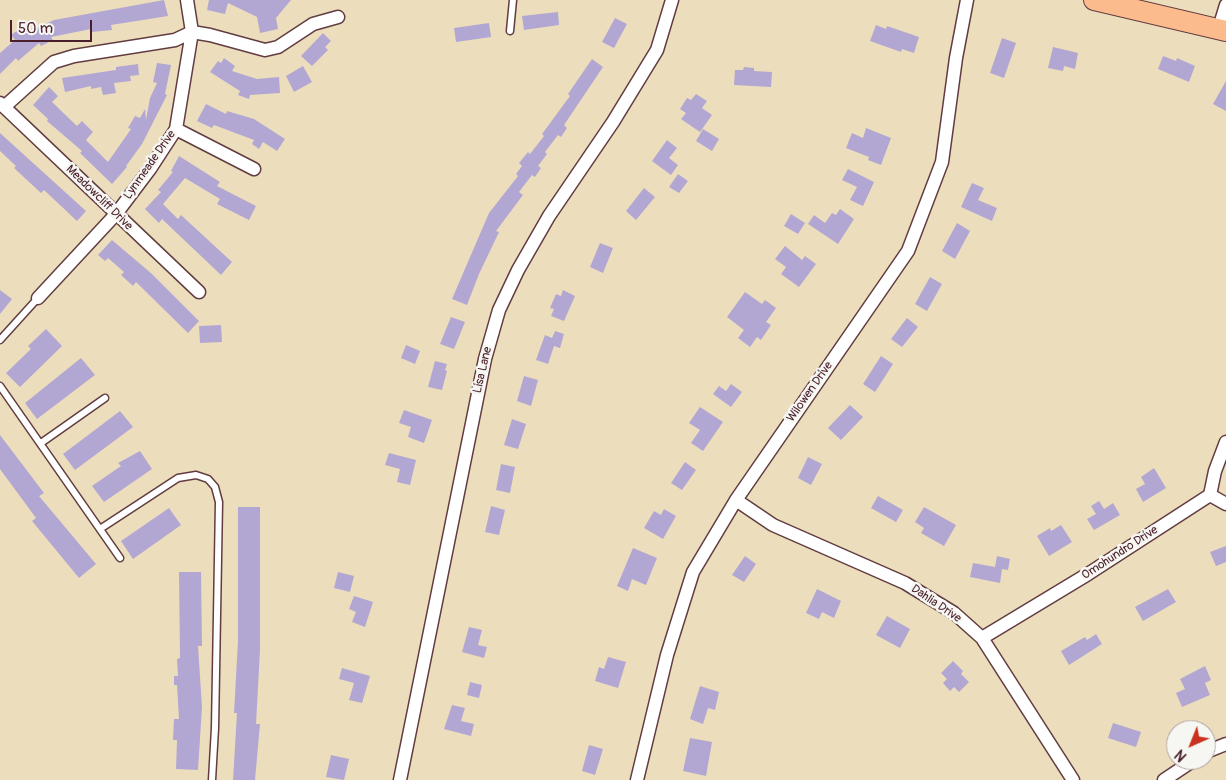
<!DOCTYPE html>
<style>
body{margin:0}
#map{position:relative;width:1226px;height:780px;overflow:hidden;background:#ecdebc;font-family:Pangolin,sans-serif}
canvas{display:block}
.north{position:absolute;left:1166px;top:720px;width:50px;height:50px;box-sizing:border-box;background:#f6f6f2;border:1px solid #b1a0a2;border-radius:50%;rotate:224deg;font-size:14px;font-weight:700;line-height:20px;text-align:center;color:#4a1f2b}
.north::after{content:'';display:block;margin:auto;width:18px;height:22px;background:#c8321e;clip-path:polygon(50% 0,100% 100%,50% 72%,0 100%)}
.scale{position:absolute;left:10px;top:20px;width:82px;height:22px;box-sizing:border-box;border:2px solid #4a1f2b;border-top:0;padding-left:6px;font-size:15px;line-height:18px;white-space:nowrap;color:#4a1f2b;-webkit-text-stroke:4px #f6f6f2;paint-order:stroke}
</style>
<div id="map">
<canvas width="1226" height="780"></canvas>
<div class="north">N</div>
<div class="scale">50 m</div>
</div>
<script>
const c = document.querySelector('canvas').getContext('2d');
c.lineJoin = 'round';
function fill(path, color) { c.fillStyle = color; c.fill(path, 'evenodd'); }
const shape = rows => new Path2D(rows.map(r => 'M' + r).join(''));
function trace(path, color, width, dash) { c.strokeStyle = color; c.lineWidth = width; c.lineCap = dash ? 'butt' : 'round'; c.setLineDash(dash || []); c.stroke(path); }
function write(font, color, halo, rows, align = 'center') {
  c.font = font + ' Pangolin,sans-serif'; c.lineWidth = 5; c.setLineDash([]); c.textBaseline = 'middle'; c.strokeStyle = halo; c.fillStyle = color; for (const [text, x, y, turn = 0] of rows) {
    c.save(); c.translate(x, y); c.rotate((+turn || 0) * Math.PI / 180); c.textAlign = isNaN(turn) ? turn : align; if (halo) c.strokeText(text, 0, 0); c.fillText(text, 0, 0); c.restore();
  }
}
const building = shape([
 [164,0,168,16,111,25,112,30,92,32,91,29,51,37,53,40,41,46,39,43,18,61,16,58,0,74,0,53,15,40,11,35,18,30,22,35,54,20],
 [209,0,291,0,276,18,278,29,260,33,257,17,228,3,225,14,207,10],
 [558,12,559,25,524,30,522,16],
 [615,18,627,24,614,48,602,42],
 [489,23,491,37,456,42,454,28],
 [876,25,886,29,887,26,919,37,914,53,902,49,901,52,870,41],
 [323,33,331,41,325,47,328,50,312,66,301,56],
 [1002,38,1016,43,1004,78,990,73],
 [1053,47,1078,53,1075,69,1064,66,1063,71,1048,68],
 [1163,56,1176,61,1177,58,1195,66,1189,82,1158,69],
 [224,58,235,66,232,71,257,79,279,77,280,93,250,95,249,99,238,95,240,91,210,72,218,61,221,63],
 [592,59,603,67,564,125,567,128,561,137,558,135,545,152,547,154,538,166,541,168,535,177,532,175,519,192,523,195,496,231,499,232,479,274,467,305,452,299,489,213,518,176,516,174,522,166,519,163,528,152,530,154,544,136,542,134,570,96,568,94],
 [157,63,171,65,165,94,167,95,142,144,126,166,127,167,112,184,80,153,82,151,47,121,48,119,33,105,49,87,58,96,52,102,77,126,82,121,93,132,86,140,108,162,131,129,128,128,135,116,140,118,145,109,146,120,150,98,157,83,153,82],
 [138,64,139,75,130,76,131,81,114,83,116,93,103,95,101,87,91,89,91,86,65,92,62,78,116,70,116,67],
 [303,66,312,82,294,92,286,76],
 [744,67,754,68,754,71,772,72,771,87,734,85,735,70,743,70],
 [1226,81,1226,111,1213,104],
 [696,94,707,101,702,108,712,115,700,132,681,119,686,113,680,109,687,98,691,100],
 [206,104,226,114,227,111,254,119,285,139,277,151,263,142,259,149,252,144,254,140,214,125,212,128,197,121],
 [866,128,891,138,881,165,868,160,869,157,846,148,852,133,863,138],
 [703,129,719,139,712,151,696,141],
 [0,133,86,211,77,221,44,190,41,193,14,168,16,166,0,151],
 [667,140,677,148,669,158,678,165,671,175,652,161],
 [179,156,220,182,217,186,256,206,249,220,217,204,220,199,185,178,163,204,178,219,181,215,232,262,221,275,162,219,159,223,145,209,161,192,158,190,173,172,171,171],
 [848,169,874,182,863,206,850,200,857,187,842,180],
 [678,174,688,181,679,193,669,187],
 [972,183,984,188,978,200,997,208,992,221,961,207],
 [644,188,655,197,636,220,626,211],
 [840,209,854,219,838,244,808,224,814,215,825,223,832,213,836,215],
 [791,214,805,223,798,234,784,226],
 [957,223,970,231,955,259,942,251],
 [112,240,152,274,199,321,188,333,136,282,133,286,121,275,124,272,108,258,105,261,98,255],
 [600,243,613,248,603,273,590,267],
 [785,246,802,260,805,256,816,264,799,287,781,274,786,267,775,259],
 [930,277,942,284,927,311,915,304],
 [0,290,12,299,0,314],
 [563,290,575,296,564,321,551,316,554,309,550,308,556,294,561,296],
 [745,292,762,304,765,300,776,308,766,322,771,325,761,340,757,337,750,347,738,338,744,330,727,317],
 [451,317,465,322,454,349,440,344],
 [907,318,918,327,902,347,891,339],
 [221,325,222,342,200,343,199,326],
 [46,329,62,346,20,387,6,373,31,349,28,346],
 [555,331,564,334,560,348,554,346,548,364,536,360,545,335,552,338],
 [406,345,420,351,415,364,401,358],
 [881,356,893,364,875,392,863,384],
 [81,358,95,375,37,419,25,403],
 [435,361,447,364,445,370,447,371,442,390,428,387],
 [524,376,538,380,531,406,517,401],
 [731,384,742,392,731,407,713,394,719,386,726,391],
 [850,405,863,417,841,440,828,428],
 [700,407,723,422,703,451,691,443,700,430,689,423],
 [404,410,432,420,424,443,408,437,411,427,399,423],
 [120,411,133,427,75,470,63,454],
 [512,419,526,424,518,449,504,445],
 [0,435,44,493,39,496,96,564,79,578,32,521,36,518,0,469],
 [140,451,152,469,104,502,92,486,121,466,118,463],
 [389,453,416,460,410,485,397,482,400,469,385,465],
 [808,457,822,464,811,485,798,478],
 [685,462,696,470,682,490,671,483],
 [501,464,515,467,510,493,496,490],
 [1154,468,1166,488,1143,502,1136,489,1145,484,1141,477],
 [878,496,903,510,896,522,871,508],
 [1099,501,1104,509,1113,503,1120,515,1094,530,1087,519,1096,514,1091,506],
 [491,506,505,510,499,535,485,532],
 [238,507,260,507,260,650,256,724,260,724,255,780,233,780,237,713,234,713,238,641],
 [924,507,956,525,944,546,921,533,924,528,915,522],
 [169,508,181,525,133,559,121,541],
 [664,509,676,516,663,539,644,528,654,511,661,515],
 [1061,525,1072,542,1049,556,1037,536,1050,528,1051,531],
 [1226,546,1226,562,1216,566,1210,552],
 [633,548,657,558,646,585,632,579,628,591,617,586],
 [745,556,756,564,744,582,732,575],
 [997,556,1010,559,1008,570,1002,569,1000,583,970,577,973,563,995,567],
 [179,572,201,572,202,646,198,646,202,707,198,770,176,769,177,740,173,740,174,719,179,719,177,685,174,685,174,676,178,676,177,659,180,658],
 [338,572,354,576,350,592,334,588],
 [817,589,841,601,834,618,822,612,819,619,806,613],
 [1168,589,1176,602,1143,621,1135,607],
 [354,596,373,602,365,627,352,622,356,612,349,609],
 [887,616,910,629,900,648,876,635],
 [469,627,482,630,478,645,487,647,484,658,462,652],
 [1096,634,1102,644,1069,665,1061,651,1085,637,1087,640],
 [608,657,626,662,618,688,595,681,599,667,604,669],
 [953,661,963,671,961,674,969,682,959,692,954,687,950,691,943,683,947,679,941,673],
 [1205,666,1211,680,1205,683,1210,695,1182,707,1176,693,1185,689,1180,679],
 [342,668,370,676,362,703,349,700,354,683,339,679],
 [470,682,482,685,479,698,467,695],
 [700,686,719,692,715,710,708,708,703,724,690,719],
 [452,705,465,708,461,721,474,724,471,736,444,729],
 [1113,723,1141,732,1136,747,1108,738],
 [690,738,712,742,706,776,683,771],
 [589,745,603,749,595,775,582,771],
 [331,755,349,759,344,780,326,777]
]);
const lane = shape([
 [510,31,513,0],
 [0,340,38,298],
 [0,386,120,558],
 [41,443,105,398],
 [100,529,178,478,196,475,208,479,215,487,219,502,215,728,212,780]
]);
const street = shape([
 [1219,28,1226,5],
 [0,103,199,292],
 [4,107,54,62,74,56,175,40,192,32,210,35,265,50,278,47,313,24,338,17],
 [176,129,254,169],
 [38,298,116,214,150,169,176,129,192,32,187,0],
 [1210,495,1226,504],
 [736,500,773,525,905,583,954,613,982,638,1073,780],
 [982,638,1088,574,1210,495,1215,471,1226,442],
 [1206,752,1226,744],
 [400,780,485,359,499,310,518,270,549,216,613,122,657,50,672,0],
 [637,780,667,655,693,572,736,500,908,251,942,162,956,58,967,0],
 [1164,780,1194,760]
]);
const primary = shape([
 [1094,0,1226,31]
]);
const streetNames = [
 ["Lynmeade Drive",150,165,-55],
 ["Meadowcliff Drive",99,198,44],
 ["Lisa Lane",483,370,-77],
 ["Wilowen Drive",810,392,-55],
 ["Omohundro Drive",1120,553,-33],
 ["Dahlia Drive",936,604,34]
];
fill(building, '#b2a7d2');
trace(lane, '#623c41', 9);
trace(street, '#623c41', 15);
trace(primary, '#623c41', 22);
trace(lane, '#fff', 6);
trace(street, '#fff', 12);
trace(primary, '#fbbb8d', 20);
write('12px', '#4a1f2b', '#f6f6f2', streetNames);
</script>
